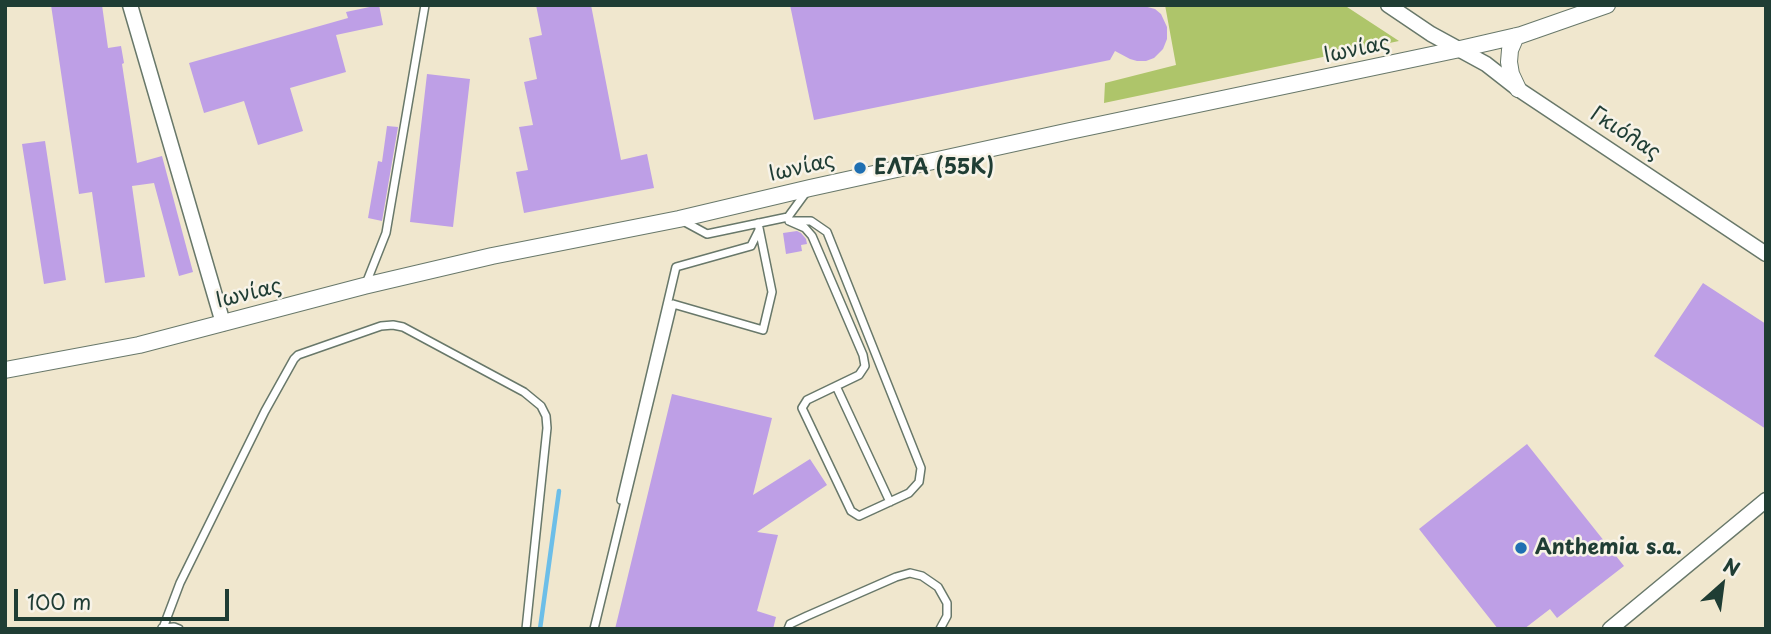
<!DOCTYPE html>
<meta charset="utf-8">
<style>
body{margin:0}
#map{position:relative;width:1771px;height:634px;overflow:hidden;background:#f0e7ce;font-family:"Playpen Sans",sans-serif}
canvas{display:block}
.frame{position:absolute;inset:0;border:7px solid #1f3d34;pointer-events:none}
.north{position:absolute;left:1687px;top:550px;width:70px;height:70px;-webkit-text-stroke:5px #f7f3e8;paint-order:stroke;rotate:28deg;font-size:19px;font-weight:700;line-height:28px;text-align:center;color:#1f3d34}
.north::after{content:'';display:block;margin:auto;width:24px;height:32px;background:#1f3d34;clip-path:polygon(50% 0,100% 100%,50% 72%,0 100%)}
.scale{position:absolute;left:14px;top:589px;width:215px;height:32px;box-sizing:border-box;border:4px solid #1f3d34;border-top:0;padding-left:9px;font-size:21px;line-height:24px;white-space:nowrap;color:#1f3d34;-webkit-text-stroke:5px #f7f3e8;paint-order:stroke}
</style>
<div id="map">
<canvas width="1771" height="634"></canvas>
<div class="frame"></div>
<div class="north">N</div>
<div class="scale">100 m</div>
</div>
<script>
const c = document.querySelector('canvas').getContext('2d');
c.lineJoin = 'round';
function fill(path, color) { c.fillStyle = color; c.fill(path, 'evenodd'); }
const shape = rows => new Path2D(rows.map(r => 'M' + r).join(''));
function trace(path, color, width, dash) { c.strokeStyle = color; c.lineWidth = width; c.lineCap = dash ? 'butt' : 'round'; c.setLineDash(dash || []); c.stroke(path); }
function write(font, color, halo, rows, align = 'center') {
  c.font = font + ' "Playpen Sans",sans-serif'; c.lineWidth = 5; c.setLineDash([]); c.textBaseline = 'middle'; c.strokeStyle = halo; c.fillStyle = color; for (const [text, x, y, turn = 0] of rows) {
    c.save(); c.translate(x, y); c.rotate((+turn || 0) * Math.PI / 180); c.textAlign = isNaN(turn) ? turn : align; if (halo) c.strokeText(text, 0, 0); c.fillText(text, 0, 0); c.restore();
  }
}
const green = shape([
 [1165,5,1344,5,1399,41,1104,103,1105,83,1176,65]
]);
const stream = shape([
 [540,629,559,491]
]);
const building = shape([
 [51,5,102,5,108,48,121,46,124,63,122,64,137,163,162,156,193,272,179,276,154,183,132,186,145,277,105,283,92,192,79,194],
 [379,5,383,25,336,35,346,72,290,88,303,131,258,145,244,101,204,113,189,63,348,18,346,12],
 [536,5,591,5,621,160,647,154,654,188,524,213,516,172,528,170,519,127,533,125,524,82,537,79,529,38,542,35],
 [790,5,1140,5,1155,9,1161,14,1167,27,1167,39,1163,49,1154,58,1146,61,1137,61,1130,59,1115,51,1110,60,814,120],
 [427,74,470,79,453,227,410,222],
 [387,126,398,127,382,221,368,218,378,161,382,162],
 [45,141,66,280,44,284,22,144],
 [797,231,801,233,806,239,807,244,801,245,802,251,786,254,783,233],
 [1703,283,1766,324,1766,429,1654,356],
 [672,394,772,418,753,495,810,459,827,485,757,532,778,535,757,611,776,617,773,629,615,629],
 [1527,444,1624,566,1557,618,1550,609,1524,629,1498,629,1419,529]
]);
const service = shape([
 [788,217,789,221,805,228,812,236,863,355,865,366,859,375,807,400,802,408,851,511,859,516,909,493,919,482,921,468,827,232,811,221,789,221],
 [683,221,707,234,788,217,807,191],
 [365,286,386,233,425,5],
 [836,386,890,502],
 [621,500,676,267,751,246,759,230],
 [162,628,174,627,179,629],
 [163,628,180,583,265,411,294,359,298,355,381,326,393,325,403,327,524,392,541,406,546,416,547,428,526,629],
 [594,629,673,304,763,330,772,292,758,223],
 [788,629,790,624,807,616,896,577,910,573,922,576,938,587,947,603,947,616,940,629]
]);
const minor = shape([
 [130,5,223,323],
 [1388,5,1431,34,1486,64,1518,89,1766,254],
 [1610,629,1766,500]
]);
const tertiary = shape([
 [1516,36,1510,50,1509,62,1511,74,1518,89],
 [5,370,139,345,364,286,492,256,679,219,810,188,1070,131,1460,49,1521,35,1607,5]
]);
const markers = [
 [860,168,7,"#1f6fb2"],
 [1521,548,7,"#1f6fb2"]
];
const streetNames = [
 ["Ιωνίας",1357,50,-12],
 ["Γκιόλας",1625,134,33],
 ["Ιωνίας",802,168,-13],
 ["Ιωνίας",249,294,-14]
];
const poiNames = [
 ["ΕΛΤΑ (55Κ)",874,168],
 ["Anthemia s.a.",1535,548]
];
fill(green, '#aec56a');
trace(stream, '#6cbee8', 4.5);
fill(building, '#be9fe6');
trace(service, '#68786a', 10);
trace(minor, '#68786a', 17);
trace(tertiary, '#68786a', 18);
trace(service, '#fff', 7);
trace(minor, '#fff', 14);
trace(tertiary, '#fff', 16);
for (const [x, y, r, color] of markers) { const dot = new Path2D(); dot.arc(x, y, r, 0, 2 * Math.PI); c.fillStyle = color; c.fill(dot); trace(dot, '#f7f3e8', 2.5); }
write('21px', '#1f3d34', '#f7f3e8', streetNames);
write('bold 21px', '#1f3d34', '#f7f3e8', poiNames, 'left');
</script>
